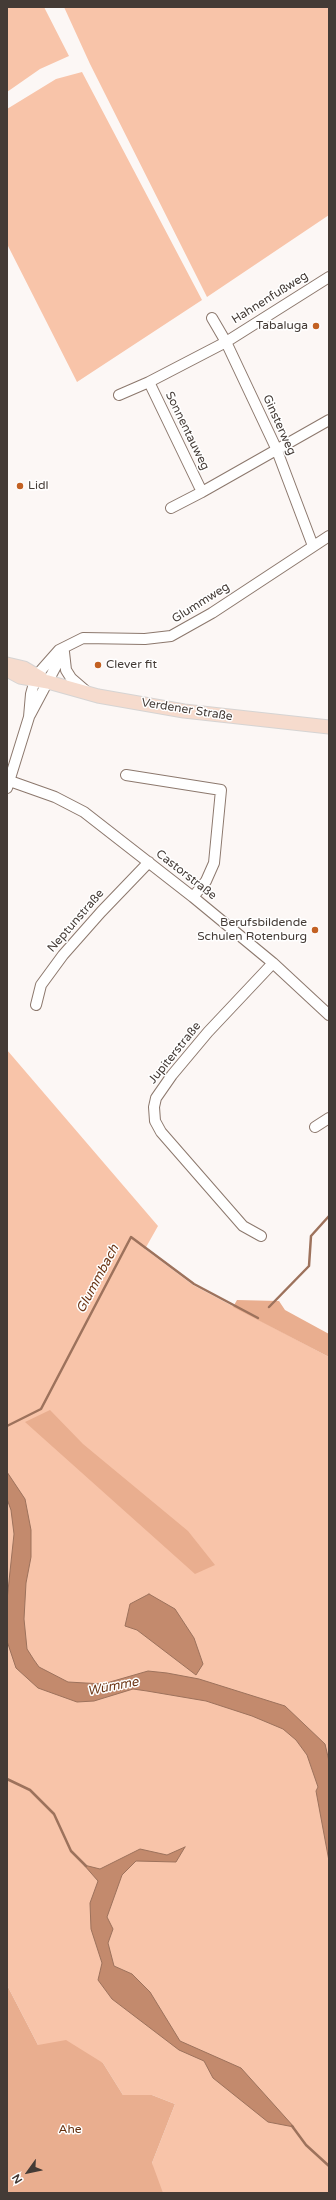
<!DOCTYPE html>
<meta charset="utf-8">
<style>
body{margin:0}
#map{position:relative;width:336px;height:2200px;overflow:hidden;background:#fcf7f5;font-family:"Varela Round",sans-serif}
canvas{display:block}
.frame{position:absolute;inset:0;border:8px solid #443b36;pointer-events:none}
.north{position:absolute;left:8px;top:2152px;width:40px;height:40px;-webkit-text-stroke:3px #fff;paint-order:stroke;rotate:237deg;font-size:11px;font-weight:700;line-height:16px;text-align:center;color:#443b36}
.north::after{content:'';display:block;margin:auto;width:14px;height:18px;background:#443b36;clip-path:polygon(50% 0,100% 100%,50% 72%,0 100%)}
</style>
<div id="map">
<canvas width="336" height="2200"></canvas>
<div class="frame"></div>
<div class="north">N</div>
</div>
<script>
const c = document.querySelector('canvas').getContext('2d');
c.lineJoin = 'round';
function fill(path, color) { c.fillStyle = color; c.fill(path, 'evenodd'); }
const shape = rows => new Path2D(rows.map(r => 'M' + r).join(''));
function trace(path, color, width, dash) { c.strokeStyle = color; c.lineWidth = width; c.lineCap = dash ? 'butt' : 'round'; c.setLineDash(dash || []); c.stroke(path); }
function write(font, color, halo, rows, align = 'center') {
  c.font = font + ' "Varela Round",sans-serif'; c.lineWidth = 3; c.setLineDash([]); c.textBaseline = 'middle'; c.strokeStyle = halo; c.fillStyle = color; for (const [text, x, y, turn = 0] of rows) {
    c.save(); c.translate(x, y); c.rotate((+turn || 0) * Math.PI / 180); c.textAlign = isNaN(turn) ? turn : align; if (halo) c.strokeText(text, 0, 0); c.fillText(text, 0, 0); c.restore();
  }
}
const green = shape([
 [7,7,44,7,69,56,40,69,7,92],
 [64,7,329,7,329,215,207,297,90,64],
 [82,72,202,300,77,382,7,244,7,109,56,79],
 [7,1050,158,1226,145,1249,193,1285,329,1357,329,2193,155,2193,152,2163,175,2104,152,2095,123,2095,103,2063,38,2045,7,1985]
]);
const forest = shape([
 [237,1300,279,1301,285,1310,329,1334,329,1357,233,1307],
 [50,1410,83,1444,188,1531,215,1565,195,1574,25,1422],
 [7,1985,38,2045,66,2040,103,2063,123,2095,152,2095,175,2104,152,2163,163,2193,7,2193]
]);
const water = shape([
 [7,1472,25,1499,31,1530,31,1557,26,1583,24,1619,27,1649,34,1660,39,1667,68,1682,103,1684,148,1671,167,1673,199,1679,285,1706,325,1744,329,1761,329,1861,316,1791,318,1787,307,1755,296,1740,283,1729,252,1716,206,1701,147,1691,133,1689,94,1701,77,1702,38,1688,16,1668,7,1641,7,1600,14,1534,11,1510,7,1499,7,1472],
 [149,1594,175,1609,194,1638,203,1664,196,1675,137,1630,125,1626,130,1604,149,1594],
 [185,1847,176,1862,136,1861,122,1875,107,1917,113,1929,108,1943,114,1966,132,1974,150,1992,180,2041,241,2068,294,2127,268,2122,213,2078,204,2061,179,2050,112,1999,98,1980,102,1963,91,1929,90,1903,98,1881,84,1865,100,1869,140,1849,167,1855,185,1847]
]);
const stream = shape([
 [269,1307,309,1266,311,1236,329,1216],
 [7,1426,41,1409,131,1237,194,1284,258,1318],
 [7,1779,30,1790,54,1814,71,1851,86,1866],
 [292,2126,306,2145,329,2166]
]);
const minor = shape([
 [329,277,226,342,149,382,202,492,329,420],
 [212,318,226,342,276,448,313,546],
 [119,395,149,382],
 [171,508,202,492],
 [64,652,66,670,71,678,86,691],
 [30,715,63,653],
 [126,775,221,790,214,863,206,881,193,897],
 [7,780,55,797,84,812,193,897,273,963,329,1015],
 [7,788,29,717,31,694,36,676,59,650,83,638,145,639,171,636,212,613,329,536],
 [36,1005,41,985,63,955,101,912,149,862],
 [315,1127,329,1118],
 [261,1236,243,1226,161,1132,155,1121,154,1107,156,1098,172,1075,208,1032,273,963]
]);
const major = shape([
 [7,664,24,668,41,678],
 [7,670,20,677,48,682,98,696,184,711,329,727]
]);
const markers = [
 [316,326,4,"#c36123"],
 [20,486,4,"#c36123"],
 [98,665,4,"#c36123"],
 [315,930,4,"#c36123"]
];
const streetNames = [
 ["Hahnenfußweg",270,298,-32],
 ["Ginsterweg",279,425,66],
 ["Sonnentauweg",187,431,64],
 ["Glummweg",201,603,-32],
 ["Verdener Straße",187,710,9],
 ["Castorstraße",186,875,38],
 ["Neptunstraße",76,921,-49],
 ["Jupiterstraße",175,1053,-51]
];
const poiNames = [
 ["Tabaluga",308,326],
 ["Lidl",28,486,"left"],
 ["Clever fit",106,665,"left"],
 ["Berufsbildende",307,923],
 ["Schulen Rotenburg",307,937]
];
const parkNames = [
 ["Ahe",70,2130]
];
const waterNames = [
 ["Glummbach",98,1279,-62],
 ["Wümme",113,1687,-11]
];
fill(green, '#f8c4a9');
fill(forest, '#e9ae8f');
fill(water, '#c38a6d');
trace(water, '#9d725c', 1);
trace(stream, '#9d725c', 2.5);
trace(minor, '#8c786d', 12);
trace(major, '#d6d4d3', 15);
trace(minor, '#fff', 10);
trace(major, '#f6dbcd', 13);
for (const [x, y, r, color] of markers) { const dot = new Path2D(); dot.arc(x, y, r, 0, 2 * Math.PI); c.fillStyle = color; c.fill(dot); trace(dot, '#fff', 1.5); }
write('12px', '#443b36', '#fff', streetNames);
write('12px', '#443b36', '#fff', poiNames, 'right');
write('12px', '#632e0c', '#fff', parkNames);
write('italic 13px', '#6d3717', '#fff', waterNames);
</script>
